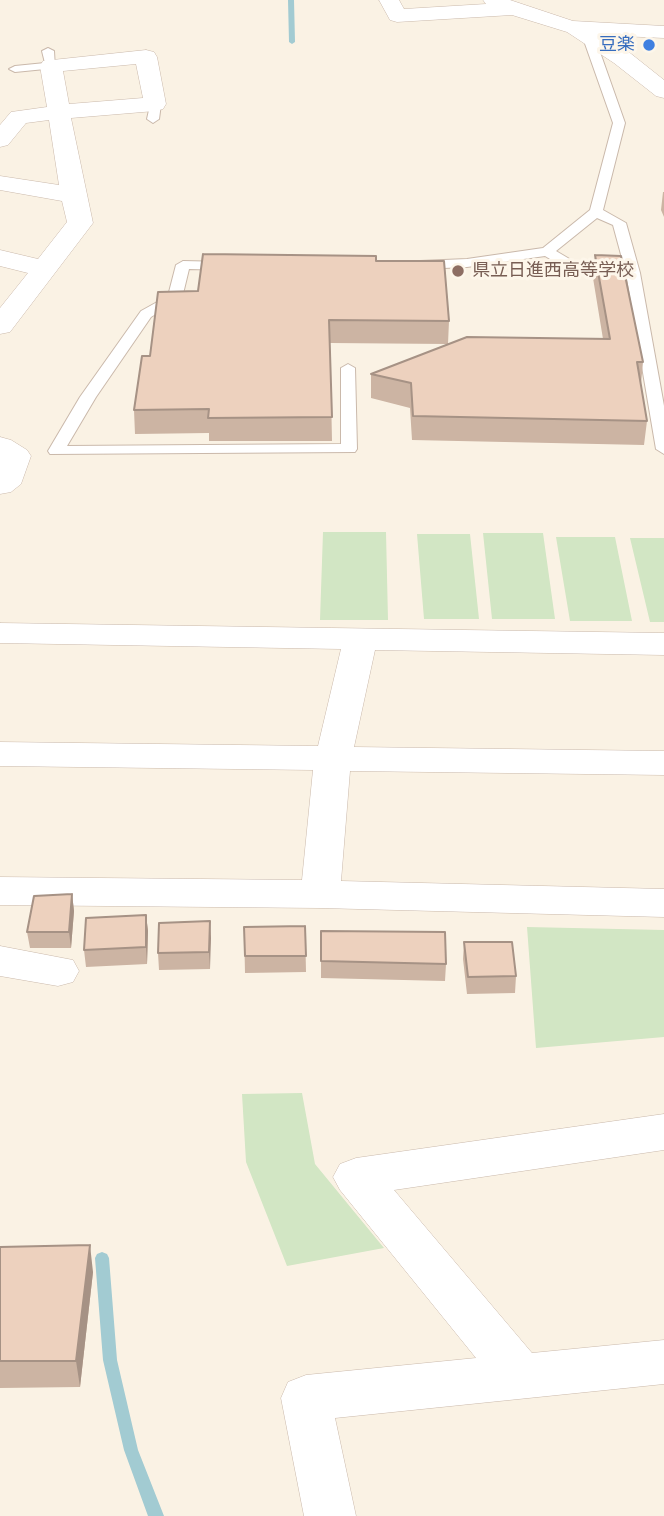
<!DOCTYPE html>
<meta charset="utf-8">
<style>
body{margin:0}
canvas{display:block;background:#faf2e4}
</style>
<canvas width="664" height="1516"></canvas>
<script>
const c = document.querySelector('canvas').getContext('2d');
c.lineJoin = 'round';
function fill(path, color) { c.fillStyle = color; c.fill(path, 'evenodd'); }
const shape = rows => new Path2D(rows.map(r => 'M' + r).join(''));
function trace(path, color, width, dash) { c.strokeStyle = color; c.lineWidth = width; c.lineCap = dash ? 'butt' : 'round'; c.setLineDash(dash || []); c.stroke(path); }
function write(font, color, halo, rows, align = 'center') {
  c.font = font + ' "DM Sans","Noto Sans JP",sans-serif'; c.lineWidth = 6; c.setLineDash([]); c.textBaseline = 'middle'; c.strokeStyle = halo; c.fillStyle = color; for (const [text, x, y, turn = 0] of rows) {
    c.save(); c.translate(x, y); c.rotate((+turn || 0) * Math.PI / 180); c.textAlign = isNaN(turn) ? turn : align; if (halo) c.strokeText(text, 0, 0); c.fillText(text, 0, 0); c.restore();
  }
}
const green = shape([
 [323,532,386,532,388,620,320,620],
 [483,533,543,533,555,619,492,619],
 [417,534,470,534,479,619,424,619],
 [556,537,615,537,632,621,570,621],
 [664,538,664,622,650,622,630,538],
 [527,927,664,930,664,1037,536,1048],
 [302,1093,315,1164,384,1248,287,1266,246,1162,242,1094]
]);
const stream = shape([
 [288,0,294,0,295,42,292,44,289,42,288,0],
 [102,1252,107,1254,109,1258,117,1360,138,1450,164,1516,148,1516,124,1450,103,1360,95,1258,97,1254,102,1252]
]);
const lane = shape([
 [589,35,595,38,625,123,603,210,626,223,640,273,664,406,664,454,656,449,626,273,613,225,597,218,556,251,583,267,623,269,625,272,618,276,575,274,545,256,467,267,420,269,413,265,420,261,467,259,543,248,590,210,613,123,583,38,589,35],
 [48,48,54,51,55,68,15,72,9,69,15,66,45,63,42,51,48,48],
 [151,101,161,104,159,119,153,123,147,119,151,101],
 [183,261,226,262,233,266,226,270,189,269,182,298,151,317,96,397,67,446,341,444,341,368,348,364,355,368,357,449,355,452,50,454,48,451,80,397,141,311,168,296,176,265,183,261]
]);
const street = shape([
 [379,0,399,0,404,9,486,4,483,0,510,0,573,21,664,26,664,38,599,35,630,53,664,80,664,98,656,96,614,63,567,32,512,15,397,22,390,20,379,0],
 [146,50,154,52,157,57,166,104,163,109,155,111,71,118,93,223,10,332,0,334,0,308,28,273,0,266,0,250,38,259,67,222,62,201,0,190,0,176,59,185,49,120,26,123,8,145,0,147,0,125,11,112,47,107,40,66,43,61,146,50],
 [136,64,143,98,69,104,63,71,136,64],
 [0,437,11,440,27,450,31,456,21,484,11,492,0,494,0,437],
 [0,623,664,633,664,655,375,650,354,747,664,751,664,775,350,771,341,881,664,889,664,917,320,908,0,905,0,877,302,880,313,770,0,766,0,742,318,746,341,649,0,643,0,623],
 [0,946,73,960,79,971,73,982,58,986,0,976,0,946],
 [664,1114,664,1150,394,1190,532,1353,664,1340,664,1384,335,1418,356,1516,304,1516,281,1398,288,1382,306,1375,476,1358,340,1190,333,1177,340,1164,356,1158,664,1114]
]);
const wall = shape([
 [663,192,664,192,664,217,661,210],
 [595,255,643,362,641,384,647,421,644,445,412,440,410,408,371,398,371,374,603,339,593,278],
 [376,261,449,321,448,344,330,343,332,441,209,441,209,433,135,434,134,410,150,356,198,291],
 [72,894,74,911,71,948,30,948,27,932],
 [146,915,148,931,147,964,86,967,84,950],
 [210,921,210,969,159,970,158,953],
 [305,926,306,972,245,973,244,927],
 [321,931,446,964,445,981,321,978],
 [464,942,516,976,515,993,467,994,463,959],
 [0,1247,93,1272,80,1387,0,1388]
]);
const shadedWall = shape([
 [72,894,74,911,71,948,69,932],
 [146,915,148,931,147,964,146,947],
 [210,921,211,938,210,969,209,952],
 [90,1245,93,1272,80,1387,76,1361]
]);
const building = shape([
 [203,254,376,256,376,261,444,261,449,321,329,320,332,417,208,418,209,409,134,410,142,356,150,356,158,292,198,291,203,254],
 [595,255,621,256,643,362,637,362,647,421,413,416,411,383,371,374,467,337,610,339,595,255],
 [72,894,69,932,27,932,34,896,72,894],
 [146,915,146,947,84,950,86,918,146,915],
 [210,921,209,952,158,953,159,923,210,921],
 [305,926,306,956,245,956,244,927,305,926],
 [321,931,445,932,446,964,321,961,321,931],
 [464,942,512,942,516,976,468,977,464,942],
 [90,1245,76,1361,0,1361,0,1247,90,1245]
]);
const markers = [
 [649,45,7,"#3f7fe0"],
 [458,271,7,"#8d6e63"]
];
const farShopnames = [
 ["豆楽",635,45]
];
const farEducationnames = [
 ["県立日進西高等学校",472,271]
];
fill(green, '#d2e6c4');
fill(stream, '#a2cbd2');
trace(lane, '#cab9ab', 2);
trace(street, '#cab9ab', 1);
fill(lane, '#fff');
fill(street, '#fff');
fill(wall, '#ccb4a3');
fill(shadedWall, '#a69285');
fill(building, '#edd1be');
trace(building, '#a69285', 2);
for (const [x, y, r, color] of markers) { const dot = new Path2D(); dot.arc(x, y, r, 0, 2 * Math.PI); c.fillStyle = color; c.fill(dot); trace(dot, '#fdf6ea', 2.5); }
write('18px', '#366cbe', '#fdf6ea', farShopnames, 'right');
write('18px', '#785e54', '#fdf6ea', farEducationnames, 'left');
</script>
